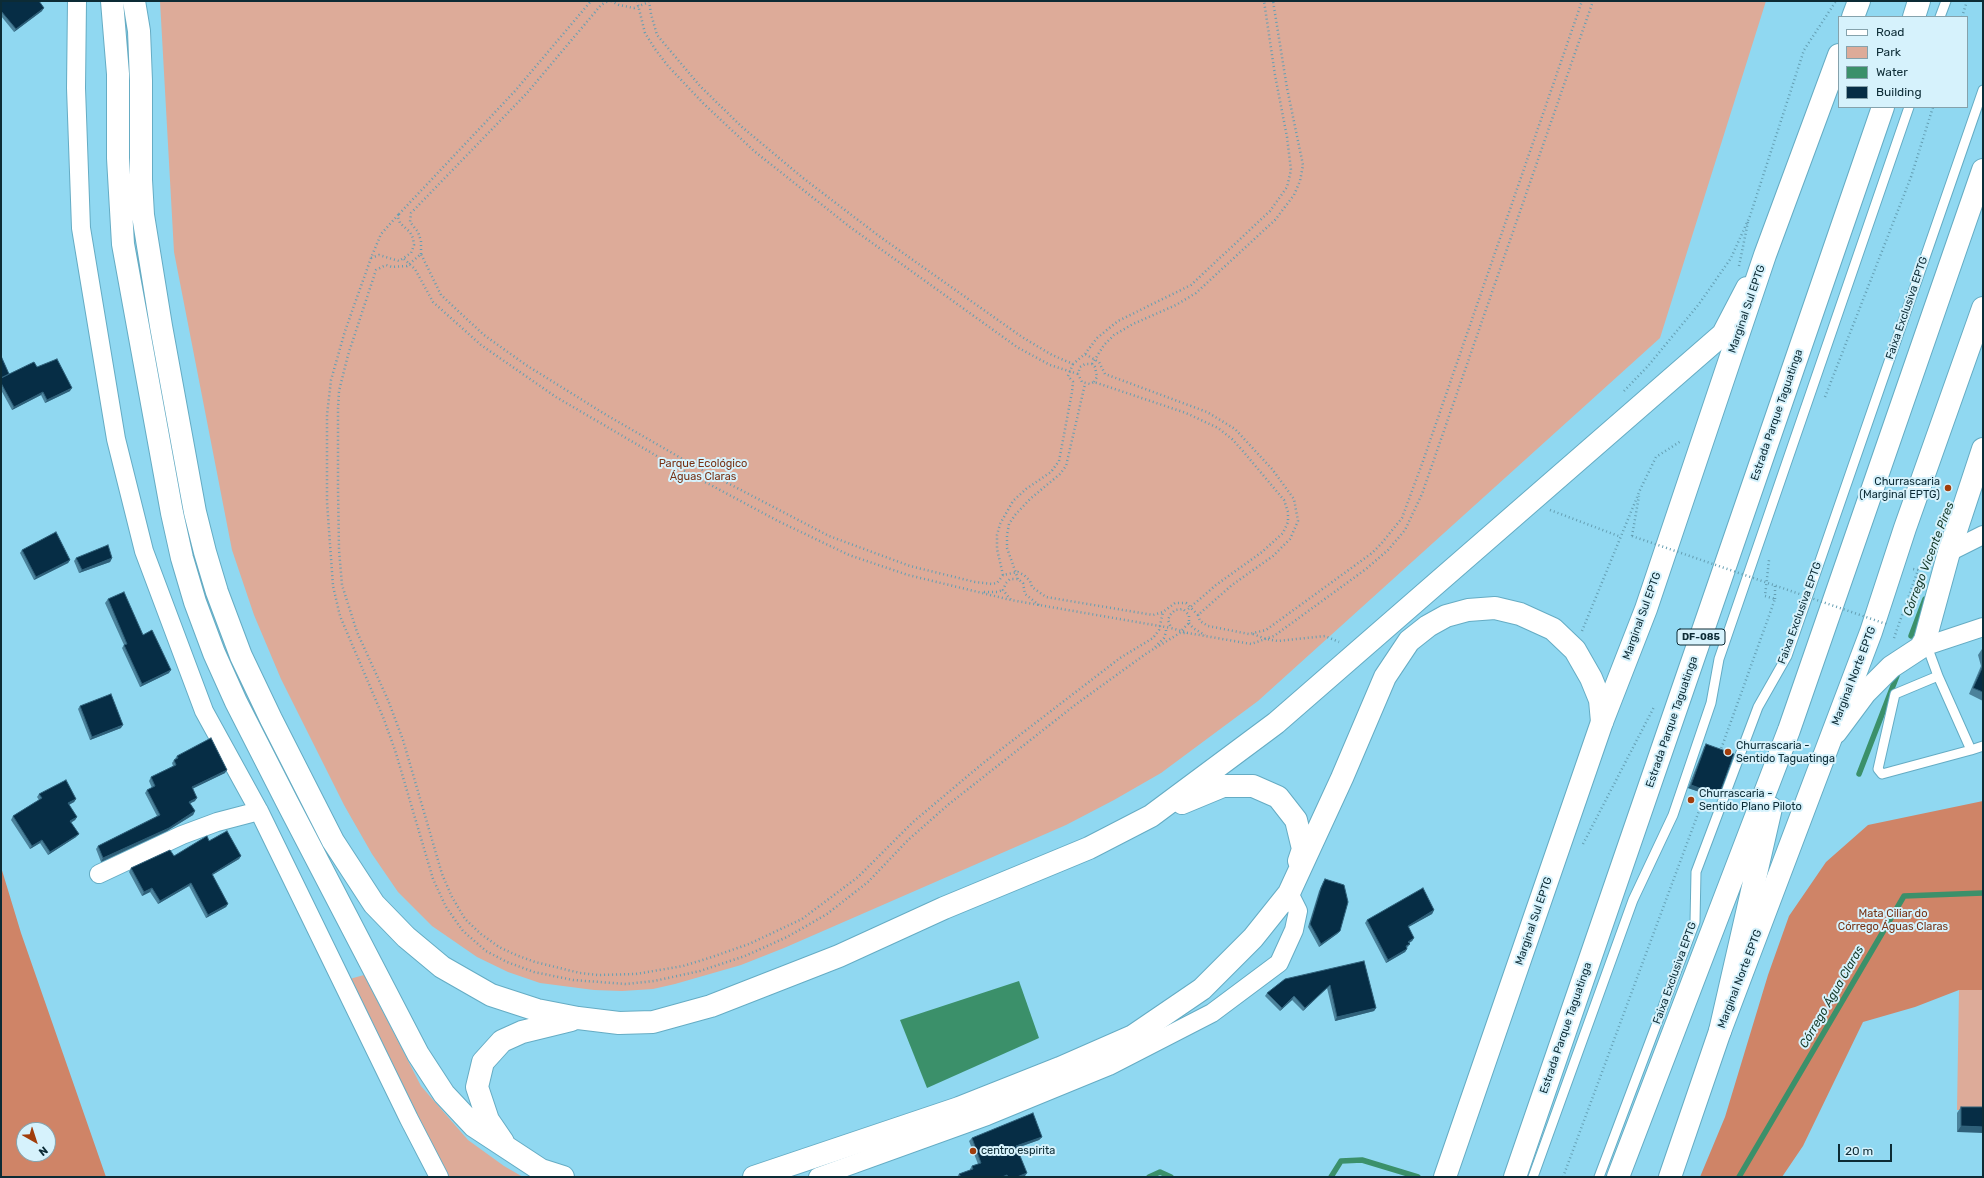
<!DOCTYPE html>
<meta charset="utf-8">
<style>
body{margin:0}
#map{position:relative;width:1984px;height:1178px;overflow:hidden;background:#90d8f1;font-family:Rubik,sans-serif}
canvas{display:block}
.frame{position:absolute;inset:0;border:2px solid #0c2b35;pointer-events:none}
.legend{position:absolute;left:1838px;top:16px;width:130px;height:92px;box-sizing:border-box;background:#d6f2fc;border:1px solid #85a2ac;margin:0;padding:5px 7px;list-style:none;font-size:12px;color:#0c2b35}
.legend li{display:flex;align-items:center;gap:8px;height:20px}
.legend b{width:20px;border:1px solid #85a2ac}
.north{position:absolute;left:16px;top:1122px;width:40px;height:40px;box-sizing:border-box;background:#d6f2fc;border:1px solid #85a2ac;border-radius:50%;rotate:141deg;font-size:11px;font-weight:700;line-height:16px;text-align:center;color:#0c2b35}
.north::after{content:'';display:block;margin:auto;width:14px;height:18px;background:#a13d0b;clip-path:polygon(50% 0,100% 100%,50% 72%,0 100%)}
.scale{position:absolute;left:1838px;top:1144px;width:54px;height:18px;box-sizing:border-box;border:2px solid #0c2b35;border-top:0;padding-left:5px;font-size:12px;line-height:14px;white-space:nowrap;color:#0c2b35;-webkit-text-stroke:3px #d6f2fc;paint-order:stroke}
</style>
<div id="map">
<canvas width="1984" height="1178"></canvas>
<div class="frame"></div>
<ul class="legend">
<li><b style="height:5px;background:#fff"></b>Road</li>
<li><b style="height:11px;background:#ddab99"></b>Park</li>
<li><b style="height:11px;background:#3b906a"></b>Water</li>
<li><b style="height:11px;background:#062d45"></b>Building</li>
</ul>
<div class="north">N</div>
<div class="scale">20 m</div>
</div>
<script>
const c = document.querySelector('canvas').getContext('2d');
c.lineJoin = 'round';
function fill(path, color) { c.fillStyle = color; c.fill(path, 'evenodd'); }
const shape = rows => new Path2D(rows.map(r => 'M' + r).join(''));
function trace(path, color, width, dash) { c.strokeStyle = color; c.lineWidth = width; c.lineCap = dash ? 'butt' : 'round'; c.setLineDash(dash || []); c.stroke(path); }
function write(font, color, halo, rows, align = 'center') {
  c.font = font + ' Rubik,sans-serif'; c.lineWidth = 4; c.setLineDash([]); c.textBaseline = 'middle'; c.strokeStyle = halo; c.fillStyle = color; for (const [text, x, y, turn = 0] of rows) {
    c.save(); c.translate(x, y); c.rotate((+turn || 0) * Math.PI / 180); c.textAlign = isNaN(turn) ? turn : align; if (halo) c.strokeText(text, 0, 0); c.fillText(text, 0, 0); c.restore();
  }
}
const green = shape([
 [160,1,1766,1,1660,338,1258,701,1161,773,1114,800,1066,825,784,948,741,965,675,984,653,989,622,991,594,990,540,983,508,972,477,957,432,926,398,892,372,854,344,805,281,679,254,615,232,550,174,252],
 [364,975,421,1086,468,1140,504,1166,523,1177,442,1177,346,980],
 [1959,990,1983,990,1983,1110,1957,1110]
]);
const forest = shape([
 [1983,801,1983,990,1959,990,1915,1007,1863,1022,1803,1146,1782,1177,1700,1177,1725,1117,1768,975,1789,916,1826,862,1868,825],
 [1,867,21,933,106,1177,1,1177],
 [24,1130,48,1130,48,1154,24,1154]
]);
const water = shape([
 [1019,981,1039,1038,927,1088,900,1020]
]);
const stream = shape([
 [1911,636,1925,599],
 [1859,774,1898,673],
 [1149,1177,1160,1172,1171,1177],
 [1331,1177,1341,1161,1362,1160,1418,1177],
 [1739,1177,1904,896,1983,893]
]);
const path = shape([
 [611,1,619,5,634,8,649,2],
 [637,1,645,33,655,49,668,66,703,103,754,151,850,227,1017,347,1050,365,1078,374],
 [649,1,651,14,657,35,700,86,742,127,803,178,879,236,1022,337,1052,355,1073,364,1085,354,1097,338,1118,321,1191,285,1270,211,1287,187,1291,170,1287,137,1275,75,1264,1],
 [1962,17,1967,1],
 [399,214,515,91,591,1],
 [399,214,398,217,400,223,410,232,413,238,414,245,411,253,399,261,379,255,371,258,381,234,399,214],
 [421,254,421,241,418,232,410,222,411,213,527,93,601,5,608,1],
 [371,258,345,331,331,380,327,415,327,502,333,586,340,616,383,717,395,750,433,879,446,907,463,931,486,951,507,962,534,972,573,980,626,984,654,981,700,971,745,956,787,937,827,914,868,882,908,840,949,804,1075,705,1147,653,1180,633,1188,633],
 [404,259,415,269,433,302,481,345,556,397,662,459,778,521,849,555,908,575,1011,600],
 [1739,266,1748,222],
 [1073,364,1068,376,1073,382,1072,392,1059,461,1051,472,1026,489,1013,501,1000,524,997,535,997,549,1003,575,1018,572,1024,575,1030,581,1032,587,1046,597,1153,615,1163,612,1175,603,1186,603,1198,615,1232,585,1273,556,1290,539,1298,521,1294,499,1272,469,1235,429,1207,412,1105,374,1099,362,1085,354],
 [1092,364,1104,345,1114,335,1133,324,1176,305,1196,293,1275,220,1294,195,1300,181,1303,165,1287,88,1273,1],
 [1094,382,1097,377,1095,367,1092,364,1085,364,1080,367,1078,374,1082,382,1090,384,1094,382,1186,413,1218,428,1232,439,1242,450,1284,500,1288,512,1288,522,1283,533,1262,552,1216,585,1186,611],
 [1624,391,1648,366,1699,304,1731,258,1750,216,1804,50,1836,1],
 [1825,397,1911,177,1933,107],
 [1550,510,1621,537],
 [1632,536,1639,496],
 [1003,575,997,583,992,584,975,582,910,566,829,536,693,465,608,416,526,365,484,335,441,295,421,254,407,266,392,267,386,265,376,270,348,355,339,391,338,409,338,489,339,550,342,585,357,632,388,700,403,740,442,874,452,897,465,919,481,934,499,947,516,955,535,962,580,973,598,975,636,974,683,966,709,958,749,944,802,919,858,877,913,822,982,764,1120,658,1153,638,1159,630,1163,612],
 [1018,579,1007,548,1007,535,1009,524,1015,515,1030,499,1060,474,1066,466,1085,384],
 [984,592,997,592,1003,590],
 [1775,599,1775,586],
 [1039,605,1025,594,1023,583,1018,579,1010,579,1006,583,1003,590,1011,600,1039,605,1171,628],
 [1198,615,1200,621,1208,626,1249,634,1266,630,1372,553,1381,544,1402,518,1422,464,1582,1],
 [1189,623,1193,628,1205,635],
 [1182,630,1189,623,1189,615,1183,609,1175,610,1170,615,1168,620,1171,628,1188,633,1251,644,1274,636,1366,569,1388,550,1405,530,1422,494,1593,1],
 [1582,631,1640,490,1656,457,1681,441],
 [1253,634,1266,639,1278,641,1325,636,1339,642],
 [1894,638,1918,570,1913,569],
 [1155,647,1164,638,1166,632,1166,627],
 [1720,752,1775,599,1765,596,1769,560],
 [1583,844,1654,707],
 [1563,1177,1706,792]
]);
const lane = shape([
 [1940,17,1946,1],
 [1927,646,1938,676,1971,750,1983,746],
 [1938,676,1895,694,1878,769,1882,774,1971,750],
 [1533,1177,1633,900,1673,815,1711,703,1719,659,1909,107],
 [1599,1177,1695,922,1696,872,1758,707,1787,656,1983,90]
]);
const street = shape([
 [77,1,76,88,81,228,116,439,144,551,204,711,259,811,409,1119,439,1177],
 [1949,552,1983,535],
 [1920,648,1983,627],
 [99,874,182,835,217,822,259,811],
 [818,1177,987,1116,1109,1066,1212,1013,1279,963,1294,930,1298,911,1289,893]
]);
const secondary = shape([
 [112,1,118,74,118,158,123,244,172,513,182,558,195,602,214,653,236,702,287,802,418,1054,444,1094,474,1126,541,1170,563,1177],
 [134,1,139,31,141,81,141,180,143,215,161,326,195,512,205,552,217,592,241,656,271,719,333,841,374,904,406,937,442,967,491,995,537,1010,578,1018,619,1023,653,1022,711,1006,839,956,944,908,1089,848,1151,816,1276,723,1723,334,1747,288],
 [1836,732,1865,693,1891,667,1920,648,1925,640,1949,552,1983,449],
 [1182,803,1223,786,1253,786,1278,797,1296,820,1303,849,1299,861],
 [503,1142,488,1120,477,1087,483,1062,502,1041,522,1032,571,1020],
 [754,1177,959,1108,1060,1068,1133,1036,1202,989,1253,938,1289,893,1342,778,1385,677,1409,641,1428,626,1446,616,1468,610,1495,608,1520,614,1553,629,1575,650,1591,678,1600,700,1602,722]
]);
const primary = shape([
 [1853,17,1859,1],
 [1445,1177,1602,722,1646,609,1765,255,1839,55],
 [1670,1177,1720,1031,1871,632,1905,528,1983,308]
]);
const highway = shape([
 [1914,17,1919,1],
 [1720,1031,1771,808],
 [1515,1177,1883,107],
 [1618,1177,1789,730,1983,170]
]);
const pathBridge = shape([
 [1632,536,1889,625]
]);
const wall = shape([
 [1,1,42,11,14,32,1,16],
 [1,356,9,374,37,367,70,391,45,403,41,395,12,410,1,390],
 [22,550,70,560,68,563,34,580,20,553],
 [76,558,112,558,110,562,79,573,74,561],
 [108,599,143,635,169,673,140,687,122,648,124,645,105,603],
 [1982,649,1983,649,1983,701,1969,694,1981,666,1978,655],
 [80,706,121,728,90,740,78,709],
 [1706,744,1717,798,1688,788,1704,747],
 [177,756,225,773,193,788,195,801,190,803,195,811,193,815,167,831,101,862,96,849,98,846,157,816,145,793,147,790,152,788,149,781,151,777,173,766,172,763],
 [39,794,76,799,74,802,69,805,77,817,75,820,71,823,76,837,48,855,40,843,30,849,11,820,13,816,39,800,37,797],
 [209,841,241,856,239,859,212,875,228,904,226,907,206,918,189,886,158,904,150,892,142,896,129,872,131,868,174,856],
 [1325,879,1340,931,1337,934,1319,947,1308,927,1319,891,1323,882],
 [1434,910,1432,914,1408,927,1414,938,1412,941,1409,943,1410,944,1407,948,1407,949,1405,952,1386,963,1365,923,1367,920],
 [1364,961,1376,1008,1374,1011,1335,1021,1327,988,1303,1011,1292,1000,1280,1011,1265,996,1267,993],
 [1961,1107,1983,1107,1957,1132,1957,1113],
 [1042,1137,1039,1140,1017,1148,1025,1176,1023,1177,957,1177,959,1174,970,1170,970,1169,972,1166,978,1164,969,1141,972,1138]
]);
const shadedWall = shape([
 [44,8,42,11,14,32,16,29],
 [72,388,70,391,45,403,47,400],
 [43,392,41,395,12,410,14,407],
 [112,558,110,562,79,573,82,570],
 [70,560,68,563,34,580,36,577],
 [171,670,169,673,140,687,142,684],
 [123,725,121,728,90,740,92,737],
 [227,770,225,773,190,790,192,787],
 [1691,785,1719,795,1717,798,1688,788],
 [197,798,195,801,187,805,189,802],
 [76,799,74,802,66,806,68,803],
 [195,811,193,815,167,831,101,862,103,858],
 [77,817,75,820,68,824,70,821],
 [79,834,76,837,48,855,50,852],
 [42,840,40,843,30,849,32,846],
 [241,856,239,859,209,877,212,874],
 [191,883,189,886,158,904,160,901],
 [152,888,150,892,142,896,144,892],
 [228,904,226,907,206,918,208,915],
 [1434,910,1432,914,1405,929,1408,926],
 [1340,931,1337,934,1319,947,1321,944],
 [1414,938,1412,941,1406,945,1408,942],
 [1407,949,1405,952,1386,963,1388,960],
 [1330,985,1327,988,1303,1011,1305,1008],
 [1294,996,1292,1000,1280,1011,1282,1008],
 [1376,1008,1374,1011,1335,1021,1337,1017],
 [1961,1126,1983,1127,1983,1133,1957,1132],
 [1042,1137,1039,1140,1014,1149,1016,1146],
 [1027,1173,1025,1176,1023,1177,1017,1177]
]);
const building = shape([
 [1,1,39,1,44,8,16,29,1,11,1,1],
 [1,356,9,374,1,378,1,356],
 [57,359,72,388,47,400,43,392,14,407,1,383,1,378,34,362,37,367,57,359],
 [56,532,70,560,36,577,22,550,56,532],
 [108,545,112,558,82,570,76,558,108,545],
 [124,592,143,635,152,630,171,670,142,684,124,645,127,644,108,599,124,592],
 [1983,666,1983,692,1973,688,1983,666],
 [111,694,123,725,92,737,80,706,111,694],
 [211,738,227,770,192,787,197,798,189,802,195,811,169,828,103,858,98,846,160,815,147,790,155,786,151,777,176,765,174,760,178,758,177,756,211,738],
 [1706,744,1734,754,1719,795,1691,785,1706,744],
 [66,780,76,799,68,803,77,817,70,821,79,834,50,852,42,840,32,846,13,816,42,798,39,794,66,780],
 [227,831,241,856,212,874,228,904,208,915,191,883,160,901,152,888,144,892,131,868,170,850,174,856,207,836,209,841,227,831],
 [1325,879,1344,885,1348,902,1340,931,1321,944,1310,924,1321,888,1325,879],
 [1423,888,1434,910,1408,926,1414,938,1408,942,1410,944,1406,946,1407,949,1388,960,1367,920,1423,888],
 [1364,961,1376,1008,1337,1017,1330,985,1305,1008,1294,996,1282,1008,1267,993,1285,979,1364,961],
 [1961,1107,1983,1107,1983,1127,1961,1126,1961,1107],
 [1033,1113,1042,1137,1016,1146,1027,1173,1017,1177,1008,1177,1007,1175,1002,1177,961,1177,959,1174,973,1169,972,1166,981,1163,972,1138,1033,1113]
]);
const markers = [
 [1948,488,4,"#a13d0b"],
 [1728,752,4,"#a13d0b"],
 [1691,800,4,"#a13d0b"],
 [973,1151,4,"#a13d0b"]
];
const shields = [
 [1701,637,48]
];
const shieldNames = [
 ["DF-085",1701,637]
];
const streetNames = [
 ["Faixa Exclusiva EPTG",1907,308,-71],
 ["Marginal Sul EPTG",1747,309,-71],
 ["Estrada Parque Taguatinga",1777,415,-71],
 ["Faixa Exclusiva EPTG",1800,613,-70],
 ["Marginal Sul EPTG",1642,616,-70],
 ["Marginal Norte EPTG",1854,676,-69],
 ["Estrada Parque Taguatinga",1672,722,-71],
 ["Marginal Sul EPTG",1534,921,-71],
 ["Faixa Exclusiva EPTG",1675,973,-70],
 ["Marginal Norte EPTG",1740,979,-69],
 ["Estrada Parque Taguatinga",1566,1028,-71]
];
const parkNames = [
 ["Parque Ecológico",703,464],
 ["Águas Claras",703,477],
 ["Mata Ciliar do",1893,914],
 ["Córrego Águas Claras",1893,927]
];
const poiNames = [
 ["Churrascaria",1940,482,"right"],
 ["(Marginal EPTG)",1940,495,"right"],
 ["Churrascaria -",1736,746],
 ["Sentido Taguatinga",1736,759],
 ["Churrascaria -",1699,794],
 ["Sentido Plano Piloto",1699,807],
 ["centro espirita",981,1151]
];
const waterNames = [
 ["Córrego Vicente Pires",1929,559,-69],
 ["Córrego Água Claras",1832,997,-60]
];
fill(green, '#ddab99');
fill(forest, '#cf8467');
fill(water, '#3b906a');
trace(stream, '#3b906a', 5.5);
trace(lane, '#65acc4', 11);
trace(street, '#65acc4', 20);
trace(secondary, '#65acc4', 24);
trace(primary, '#65acc4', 24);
trace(highway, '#65acc4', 24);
trace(path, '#649eb2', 2.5, [1, 3]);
trace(lane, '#fff', 9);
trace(street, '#fff', 18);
trace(secondary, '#fff', 22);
trace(primary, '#fff', 22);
trace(highway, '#fff', 22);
trace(pathBridge, '#649eb2', 2.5, [1, 3]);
fill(wall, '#4b829b');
fill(shadedWall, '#2f6079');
fill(building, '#062d45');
trace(building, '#2f6079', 1);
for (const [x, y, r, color] of markers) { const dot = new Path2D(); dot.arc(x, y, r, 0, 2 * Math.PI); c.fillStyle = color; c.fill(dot); trace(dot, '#d6f2fc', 1.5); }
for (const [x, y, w] of shields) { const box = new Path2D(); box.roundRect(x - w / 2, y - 8, w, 16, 3); c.fillStyle = '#d6f2fc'; c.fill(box); trace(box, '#0c2b35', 1); }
write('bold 10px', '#0c2b35', null, shieldNames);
write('11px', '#0c2b35', '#d6f2fc', streetNames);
write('11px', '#773215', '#d6f2fc', parkNames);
write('11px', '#0c2b35', '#d6f2fc', poiNames, 'left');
write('italic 12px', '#143928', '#d6f2fc', waterNames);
</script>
